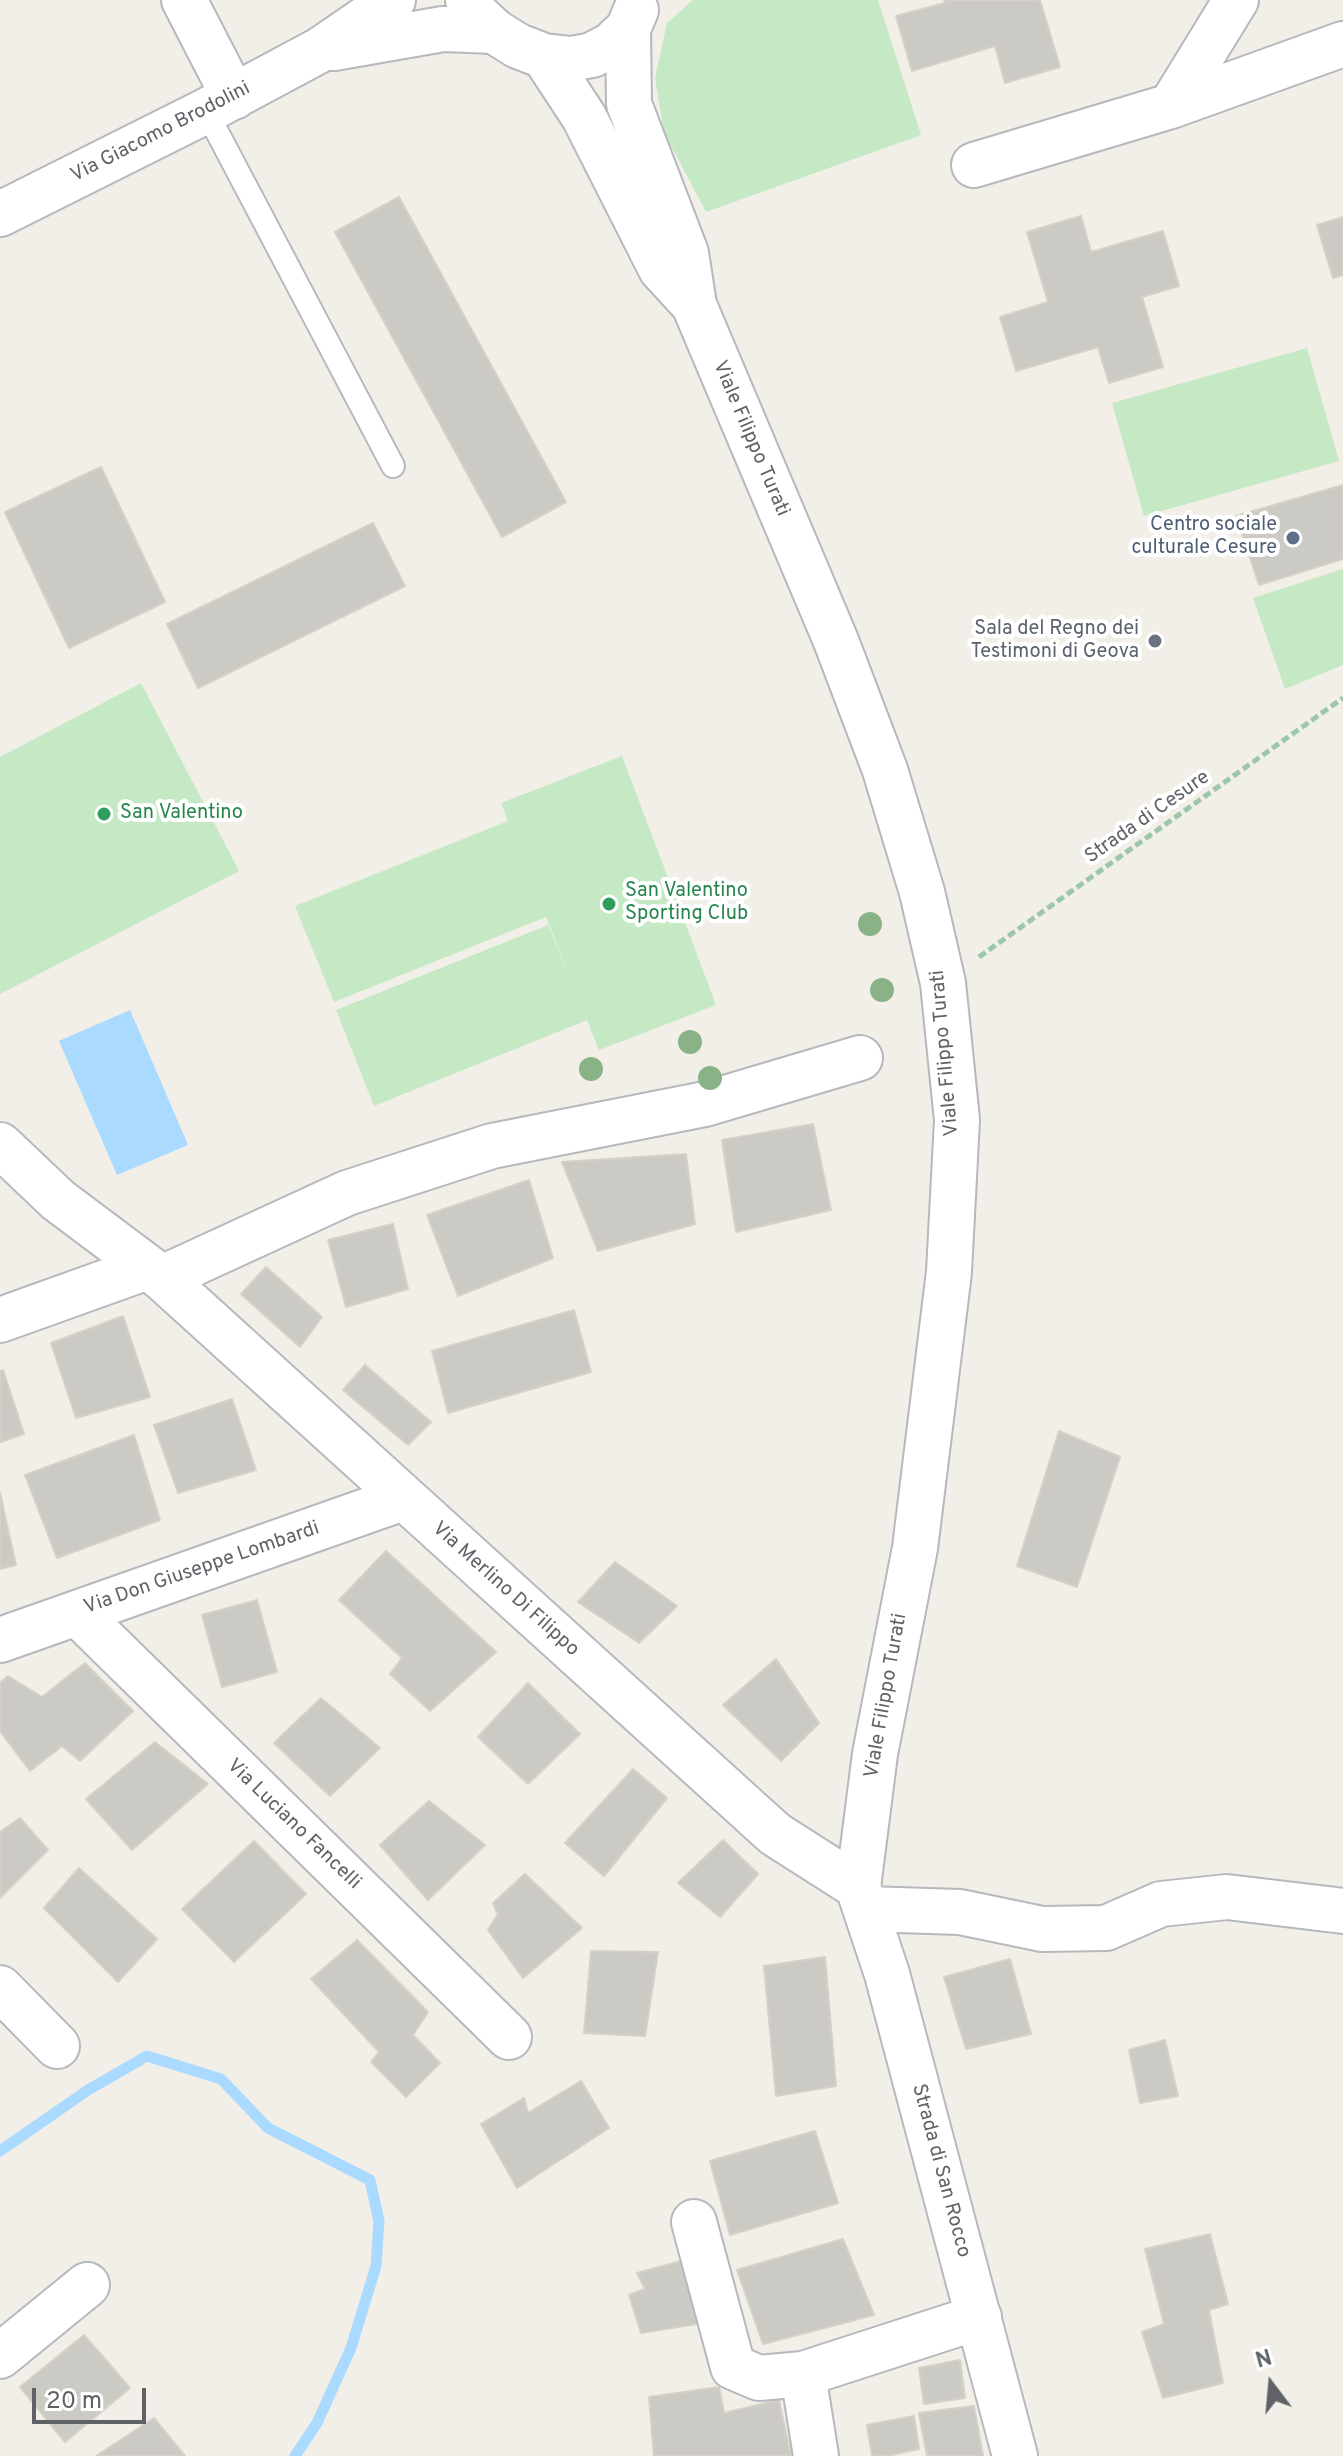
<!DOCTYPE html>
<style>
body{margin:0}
#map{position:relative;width:1343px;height:2456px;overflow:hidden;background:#f1efe8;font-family:Overpass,sans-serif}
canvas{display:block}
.north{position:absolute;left:1231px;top:2344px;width:80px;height:80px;-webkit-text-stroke:6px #fff;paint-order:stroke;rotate:344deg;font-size:22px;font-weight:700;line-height:32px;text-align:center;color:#5f6368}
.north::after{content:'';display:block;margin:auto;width:28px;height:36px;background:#5f6368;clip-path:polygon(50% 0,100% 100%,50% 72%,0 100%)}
.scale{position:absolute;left:32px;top:2388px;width:114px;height:36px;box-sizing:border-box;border:4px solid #5f6368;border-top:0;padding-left:10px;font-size:24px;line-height:28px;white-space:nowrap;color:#5f6368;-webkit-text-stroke:6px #fff;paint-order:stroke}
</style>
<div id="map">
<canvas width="1343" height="2456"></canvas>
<div class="north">N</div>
<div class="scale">20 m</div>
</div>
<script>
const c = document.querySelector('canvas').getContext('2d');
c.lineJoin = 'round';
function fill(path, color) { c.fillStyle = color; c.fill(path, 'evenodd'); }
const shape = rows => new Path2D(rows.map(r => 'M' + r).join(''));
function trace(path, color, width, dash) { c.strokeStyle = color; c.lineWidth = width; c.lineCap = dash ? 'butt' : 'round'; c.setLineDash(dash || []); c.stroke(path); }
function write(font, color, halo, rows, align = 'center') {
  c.font = font + ' Overpass,sans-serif'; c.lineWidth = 8; c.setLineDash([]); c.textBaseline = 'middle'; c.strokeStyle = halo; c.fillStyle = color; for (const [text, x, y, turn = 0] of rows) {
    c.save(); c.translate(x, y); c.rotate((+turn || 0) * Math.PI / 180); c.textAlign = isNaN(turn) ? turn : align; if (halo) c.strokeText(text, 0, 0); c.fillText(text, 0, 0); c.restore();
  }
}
const green = shape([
 [693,0,878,0,921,135,706,212,664,132,655,78,667,23],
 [1307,348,1339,461,1144,516,1112,403],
 [1343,569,1343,665,1285,689,1253,598],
 [141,683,239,871,0,994,0,757],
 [622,756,716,1005,599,1050,587,1020,374,1106,336,1010,548,925,575,990,546,917,334,1002,295,906,508,821,501,803]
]);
const water = shape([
 [130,1010,188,1145,117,1175,59,1041]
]);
const stream = shape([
 [0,2151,88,2090,147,2056,221,2079,268,2128,370,2180,379,2221,376,2266,351,2348,317,2423,295,2456]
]);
const building = shape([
 [944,0,1040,0,1060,67,1005,83,995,46,912,71,896,16,945,3,944,0],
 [399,197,566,502,502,537,335,232,399,197],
 [1081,216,1091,252,1163,231,1179,286,1142,297,1163,367,1109,383,1098,347,1016,371,1000,317,1048,302,1027,232,1081,216],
 [1343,217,1343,275,1333,278,1317,225,1343,217],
 [101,467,165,602,69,648,5,512,101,467],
 [1343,485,1343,559,1259,585,1236,516,1343,485],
 [373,523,405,586,198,688,167,624,373,523],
 [813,1124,831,1210,736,1232,722,1140,813,1124],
 [686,1154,695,1224,598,1251,562,1162,686,1154],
 [529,1180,553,1258,458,1296,427,1215,529,1180],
 [393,1224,408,1289,346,1307,328,1240,393,1224],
 [266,1267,322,1317,300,1347,241,1294,266,1267],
 [574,1310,591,1372,448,1413,432,1351,574,1310],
 [123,1316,150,1397,76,1418,51,1343,123,1316],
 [365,1365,431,1422,408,1445,343,1390,365,1365],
 [3,1370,24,1434,0,1442,0,1371,3,1370],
 [232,1399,256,1470,178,1493,154,1425,232,1399],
 [1059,1431,1120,1457,1077,1587,1017,1566,1059,1431],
 [134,1435,160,1520,57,1558,25,1475,134,1435],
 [0,1493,16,1565,0,1569,0,1493],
 [386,1551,496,1652,430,1711,390,1674,402,1658,339,1600,386,1551],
 [615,1562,677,1606,639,1643,578,1602,615,1562],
 [257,1600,277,1672,222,1687,202,1615,257,1600],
 [776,1659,819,1723,781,1761,723,1705,776,1659],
 [85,1663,133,1711,80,1761,62,1746,30,1771,0,1731,0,1683,8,1676,42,1697,85,1663],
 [528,1683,580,1734,528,1784,478,1737,528,1683],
 [321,1698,380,1748,330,1796,274,1743,321,1698],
 [155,1742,208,1784,132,1850,86,1799,155,1742],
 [633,1769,667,1798,604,1876,565,1843,633,1769],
 [429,1801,485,1845,428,1900,380,1845,429,1801],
 [20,1818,48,1850,0,1898,0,1832,20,1818],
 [723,1840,758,1874,720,1917,678,1883,723,1840],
 [254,1841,306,1894,234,1962,182,1909,254,1841],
 [79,1868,157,1939,118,1982,44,1908,79,1868],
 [525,1874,582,1928,523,1978,488,1930,498,1914,493,1903,525,1874],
 [357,1940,428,2012,413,2035,440,2063,406,2097,371,2062,379,2052,311,1979,357,1940],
 [591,1951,658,1952,645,2036,584,2033,591,1951],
 [825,1957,836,2086,776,2096,764,1966,825,1957],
 [1010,1959,1031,2034,966,2049,944,1977,1010,1959],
 [1165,2040,1178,2096,1140,2103,1129,2050,1165,2040],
 [581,2081,609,2128,517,2188,481,2124,524,2098,528,2113,581,2081],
 [815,2131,838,2203,730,2235,710,2161,815,2131],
 [1210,2234,1228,2304,1209,2310,1223,2383,1163,2398,1142,2332,1164,2324,1145,2249,1210,2234],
 [843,2239,874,2315,763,2344,737,2270,843,2239],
 [685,2260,703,2323,641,2333,629,2295,645,2289,637,2273,685,2260],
 [84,2335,130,2388,65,2442,20,2387,84,2335],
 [960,2360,965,2398,924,2404,919,2368,960,2360],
 [719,2387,724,2413,779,2400,791,2456,654,2456,649,2397,719,2387],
 [974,2406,983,2456,927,2456,919,2413,974,2406],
 [914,2416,919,2449,887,2456,872,2456,867,2425,914,2416],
 [154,2418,185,2456,96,2456,154,2418]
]);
const path = shape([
 [979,957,1343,698]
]);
const service = shape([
 [206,111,393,466]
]);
const minor = shape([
 [184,0,234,97],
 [334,48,443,29,494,31],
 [1171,106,1236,0],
 [974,165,1171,106,1343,44],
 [0,214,206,111,320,50,393,0],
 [162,1278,347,1193,492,1146,705,1104,860,1058],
 [0,1320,145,1268],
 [77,1613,509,2037],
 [0,1640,403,1498],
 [866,1909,960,1912,1042,1929,1106,1928,1161,1904,1227,1897,1343,1911],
 [0,1988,57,2046],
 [694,2222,733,2367,759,2378,803,2374,979,2317],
 [0,2356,87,2285],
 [803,2374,816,2456]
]);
const tertiary = shape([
 [468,0,475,13,494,31,518,46,544,56,571,59,592,55,611,45,628,29,636,10],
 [628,29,629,104,686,253,694,305,836,641,885,770,922,892,943,983,957,1120,949,1272,915,1548,875,1754,858,1887],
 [544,56,584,117,661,269,694,305]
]);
const secondary = shape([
 [0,1145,58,1200,162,1278,775,1834,858,1887,887,1974,1015,2456]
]);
const trees = [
 [870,924],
 [882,990],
 [690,1042],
 [591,1069],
 [710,1078]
];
const markers = [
 [1293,538,8,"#5c6f8a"],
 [1155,641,8,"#6b7280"],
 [104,814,8,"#2e9e5b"],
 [609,904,8,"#2e9e5b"]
];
const streetNames = [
 ["Via Giacomo Brodolini",161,133,-27],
 ["Viale Filippo Turati",750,439,67],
 ["Strada di Cesure",1148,818,-35],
 ["Viale Filippo Turati",946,1053,-95],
 ["Via Don Giuseppe Lombardi",202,1569,-19],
 ["Via Merlino Di Filippo",505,1590,42],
 ["Viale Filippo Turati",887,1696,-80],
 ["Via Luciano Fancelli",293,1825,44],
 ["Strada di San Rocco",940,2171,75]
];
const serviceNames = [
 ["Centro sociale",1277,526],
 ["culturale Cesure",1277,549]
];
const worshipNames = [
 ["Sala del Regno dei",1139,630],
 ["Testimoni di Geova",1139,653]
];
const leisureNames = [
 ["San Valentino",120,814],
 ["San Valentino",625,892],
 ["Sporting Club",625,915]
];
fill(green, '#c5e8c5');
fill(water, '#aadaff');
trace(stream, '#aadaff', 11);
fill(building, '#cccac5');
trace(building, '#d6d1c6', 2);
trace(service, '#b5b8bc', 26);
trace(minor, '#b5b8bc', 48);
trace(tertiary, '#b5b8bc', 48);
trace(secondary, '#b6babf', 48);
trace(path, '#9cc7a9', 5, [8, 4]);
trace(service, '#fff', 22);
trace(minor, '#fff', 44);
trace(tertiary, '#fff', 44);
trace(secondary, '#fff', 44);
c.fillStyle = '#89b387';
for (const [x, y] of trees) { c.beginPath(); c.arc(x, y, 12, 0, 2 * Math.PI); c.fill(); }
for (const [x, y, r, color] of markers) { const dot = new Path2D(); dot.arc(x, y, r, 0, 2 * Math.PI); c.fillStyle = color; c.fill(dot); trace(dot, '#fff', 3); }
write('20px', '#5f6368', '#fff', streetNames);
write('20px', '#4e5e75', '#fff', serviceNames, 'right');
write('20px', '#5b616d', '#fff', worshipNames, 'right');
write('20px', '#27864d', '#fff', leisureNames, 'left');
</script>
